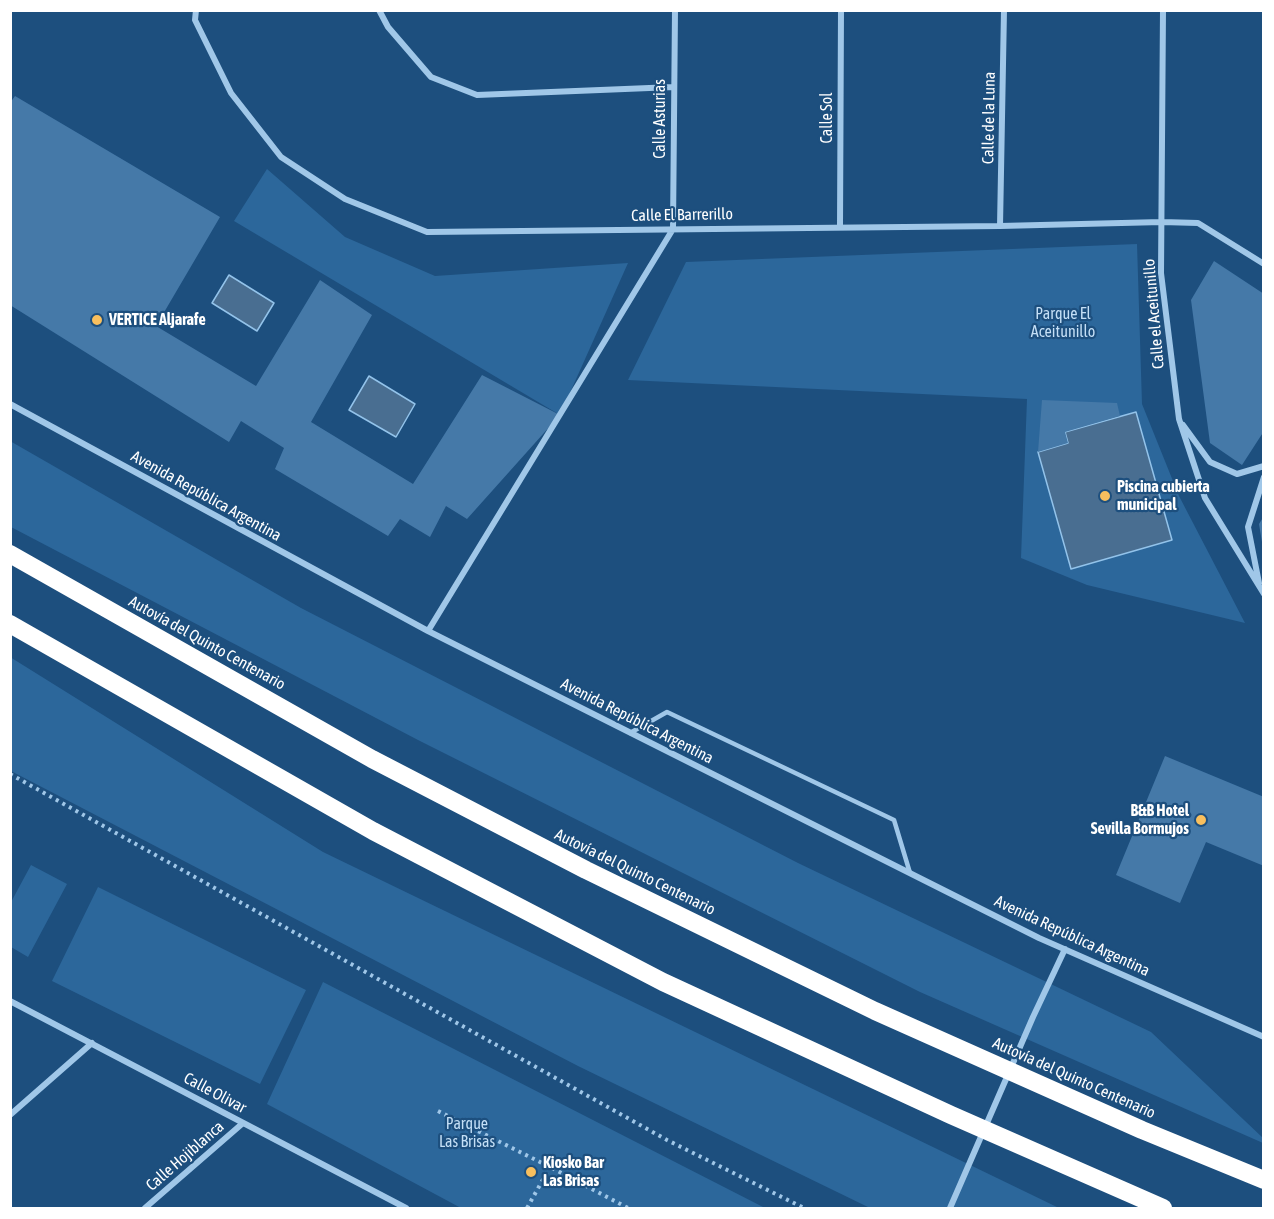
<!DOCTYPE html>
<meta charset="utf-8">
<style>
body{margin:0}
#map{position:relative;width:1274px;height:1219px;overflow:hidden;background:#1d4f7e;font-family:"Asap Condensed",sans-serif}
canvas{display:block}
.frame{position:absolute;inset:0;border:12px solid #fff;pointer-events:none}
</style>
<div id="map">
<canvas width="1274" height="1219"></canvas>
<div class="frame"></div>
</div>
<script>
const c = document.querySelector('canvas').getContext('2d');
c.lineJoin = 'round';
function fill(path, color) { c.fillStyle = color; c.fill(path, 'evenodd'); }
const shape = rows => new Path2D(rows.map(r => 'M' + r).join(''));
function trace(path, color, width, dash) { c.strokeStyle = color; c.lineWidth = width; c.lineCap = dash ? 'butt' : 'round'; c.setLineDash(dash || []); c.stroke(path); }
function write(font, color, halo, rows, align = 'center') {
  c.font = font + ' "Asap Condensed",sans-serif'; c.lineWidth = 4.5; c.setLineDash([]); c.textBaseline = 'middle'; c.strokeStyle = halo; c.fillStyle = color; for (const [text, x, y, turn = 0] of rows) {
    c.save(); c.translate(x, y); c.rotate((+turn || 0) * Math.PI / 180); c.textAlign = isNaN(turn) ? turn : align; if (halo) c.strokeText(text, 0, 0); c.fillText(text, 0, 0); c.restore();
  }
}
const green = shape([
 [267,169,345,237,435,276,628,263,560,415,234,221],
 [1137,244,1142,404,1179,496,1245,623,1087,585,1021,558,1027,399,628,380,686,262],
 [10,441,301,608,798,863,1151,1032,1263,1138,1263,1143,920,992,418,740,11,527],
 [10,657,323,852,1059,1208,870,1208,578,1066,11,771],
 [31,865,67,884,28,957,11,947,10,904],
 [98,887,306,990,260,1084,52,981],
 [323,982,765,1208,767,1208,461,1208,267,1104]
]);
const water = shape([
 [229,275,274,303,257,331,212,303,229,275],
 [369,376,415,404,396,437,349,410,369,376],
 [1136,412,1172,540,1071,569,1038,452,1068,443,1065,432,1136,412]
]);
const building = shape([
 [15,96,220,217,156,326,256,386,320,280,372,315,311,422,413,484,482,375,560,415,467,519,446,506,430,537,400,519,388,536,275,469,284,448,241,421,229,442,10,305,10,103],
 [1214,261,1264,294,1264,431,1242,465,1210,443,1191,300],
 [1042,400,1117,403,1120,416,1065,432,1068,443,1038,452],
 [1264,516,1264,542,1262,542,1259,524],
 [1165,756,1264,797,1264,866,1206,842,1180,903,1116,875]
]);
const path = shape([
 [10,774,667,1140,804,1208],
 [438,1111,550,1167,628,1208],
 [527,1208,550,1167]
]);
const service = shape([
 [630,733,667,712,894,820,910,873]
]);
const minor = shape([
 [196,10,195,20,231,93,281,157,345,199,427,232,1000,226,1162,222,1198,223,1264,264],
 [379,10,388,27,431,77,477,95,674,87],
 [1163,10,1161,273,1179,419,1205,498,1264,594],
 [1000,226,1004,10],
 [840,227,841,10],
 [673,229,675,10],
 [10,404,428,631,1039,938,1264,1037],
 [1183,425,1210,462,1237,474,1264,466],
 [1259,583,1248,527,1264,477],
 [428,631,673,229],
 [10,1001,406,1208],
 [10,1115,92,1043],
 [145,1208,243,1123],
 [950,1208,1033,1017,1065,949]
]);
const motorway = shape([
 [10,554,372,759,586,870,875,1011,1142,1130,1264,1180],
 [10,624,373,831,663,982,951,1115,1163,1208]
]);
const markers = [
 [97,320,6,"#f8bf5e"],
 [1105,496,6,"#f8bf5e"],
 [1201,820,6,"#f8bf5e"],
 [531,1172,6,"#f8bf5e"]
];
const streetNames = [
 ["Calle Sol",827,118,-90],
 ["Calle de la Luna",989,118,-89],
 ["Calle Asturias",660,119,-90],
 ["Calle El Barrerillo",682,215,-1],
 ["Calle el Aceitunillo",1154,314,-95],
 ["Avenida República Argentina",206,496,29],
 ["Autovía del Quinto Centenario",207,643,29],
 ["Avenida República Argentina",637,721,27],
 ["Autovía del Quinto Centenario",635,872,26],
 ["Avenida República Argentina",1072,936,25],
 ["Autovía del Quinto Centenario",1074,1078,24],
 ["Calle Olivar",215,1093,28],
 ["Calle Hojiblanca",185,1156,-41]
];
const parkNames = [
 ["Parque El",1063,314],
 ["Aceitunillo",1063,332],
 ["Parque",467,1124],
 ["Las Brisas",467,1142]
];
const poiNames = [
 ["VERTICE Aljarafe",109,320],
 ["Piscina cubierta",1117,487],
 ["municipal",1117,505],
 ["B&B Hotel",1189,811,"right"],
 ["Sevilla Bormujos",1189,829,"right"],
 ["Kiosko Bar",543,1163],
 ["Las Brisas",543,1181]
];
fill(green, '#2c679b');
fill(water, '#496e91');
trace(water, '#93c3ea', 1.5);
fill(building, '#4579a8');
trace(path, '#a0c7e8', 4, [3, 4.5]);
trace(service, '#a0c7e8', 4.5);
trace(minor, '#a0c7e8', 6);
trace(motorway, '#fff', 18);
for (const [x, y, r, color] of markers) { const dot = new Path2D(); dot.arc(x, y, r, 0, 2 * Math.PI); c.fillStyle = color; c.fill(dot); trace(dot, '#1d4f7e', 2); }
write('16px', '#fff', '#1d4f7e', streetNames);
write('16px', '#c4dff6', '#1d4f7e', parkNames);
write('bold 16px', '#fff', '#1d4f7e', poiNames, 'left');
</script>
